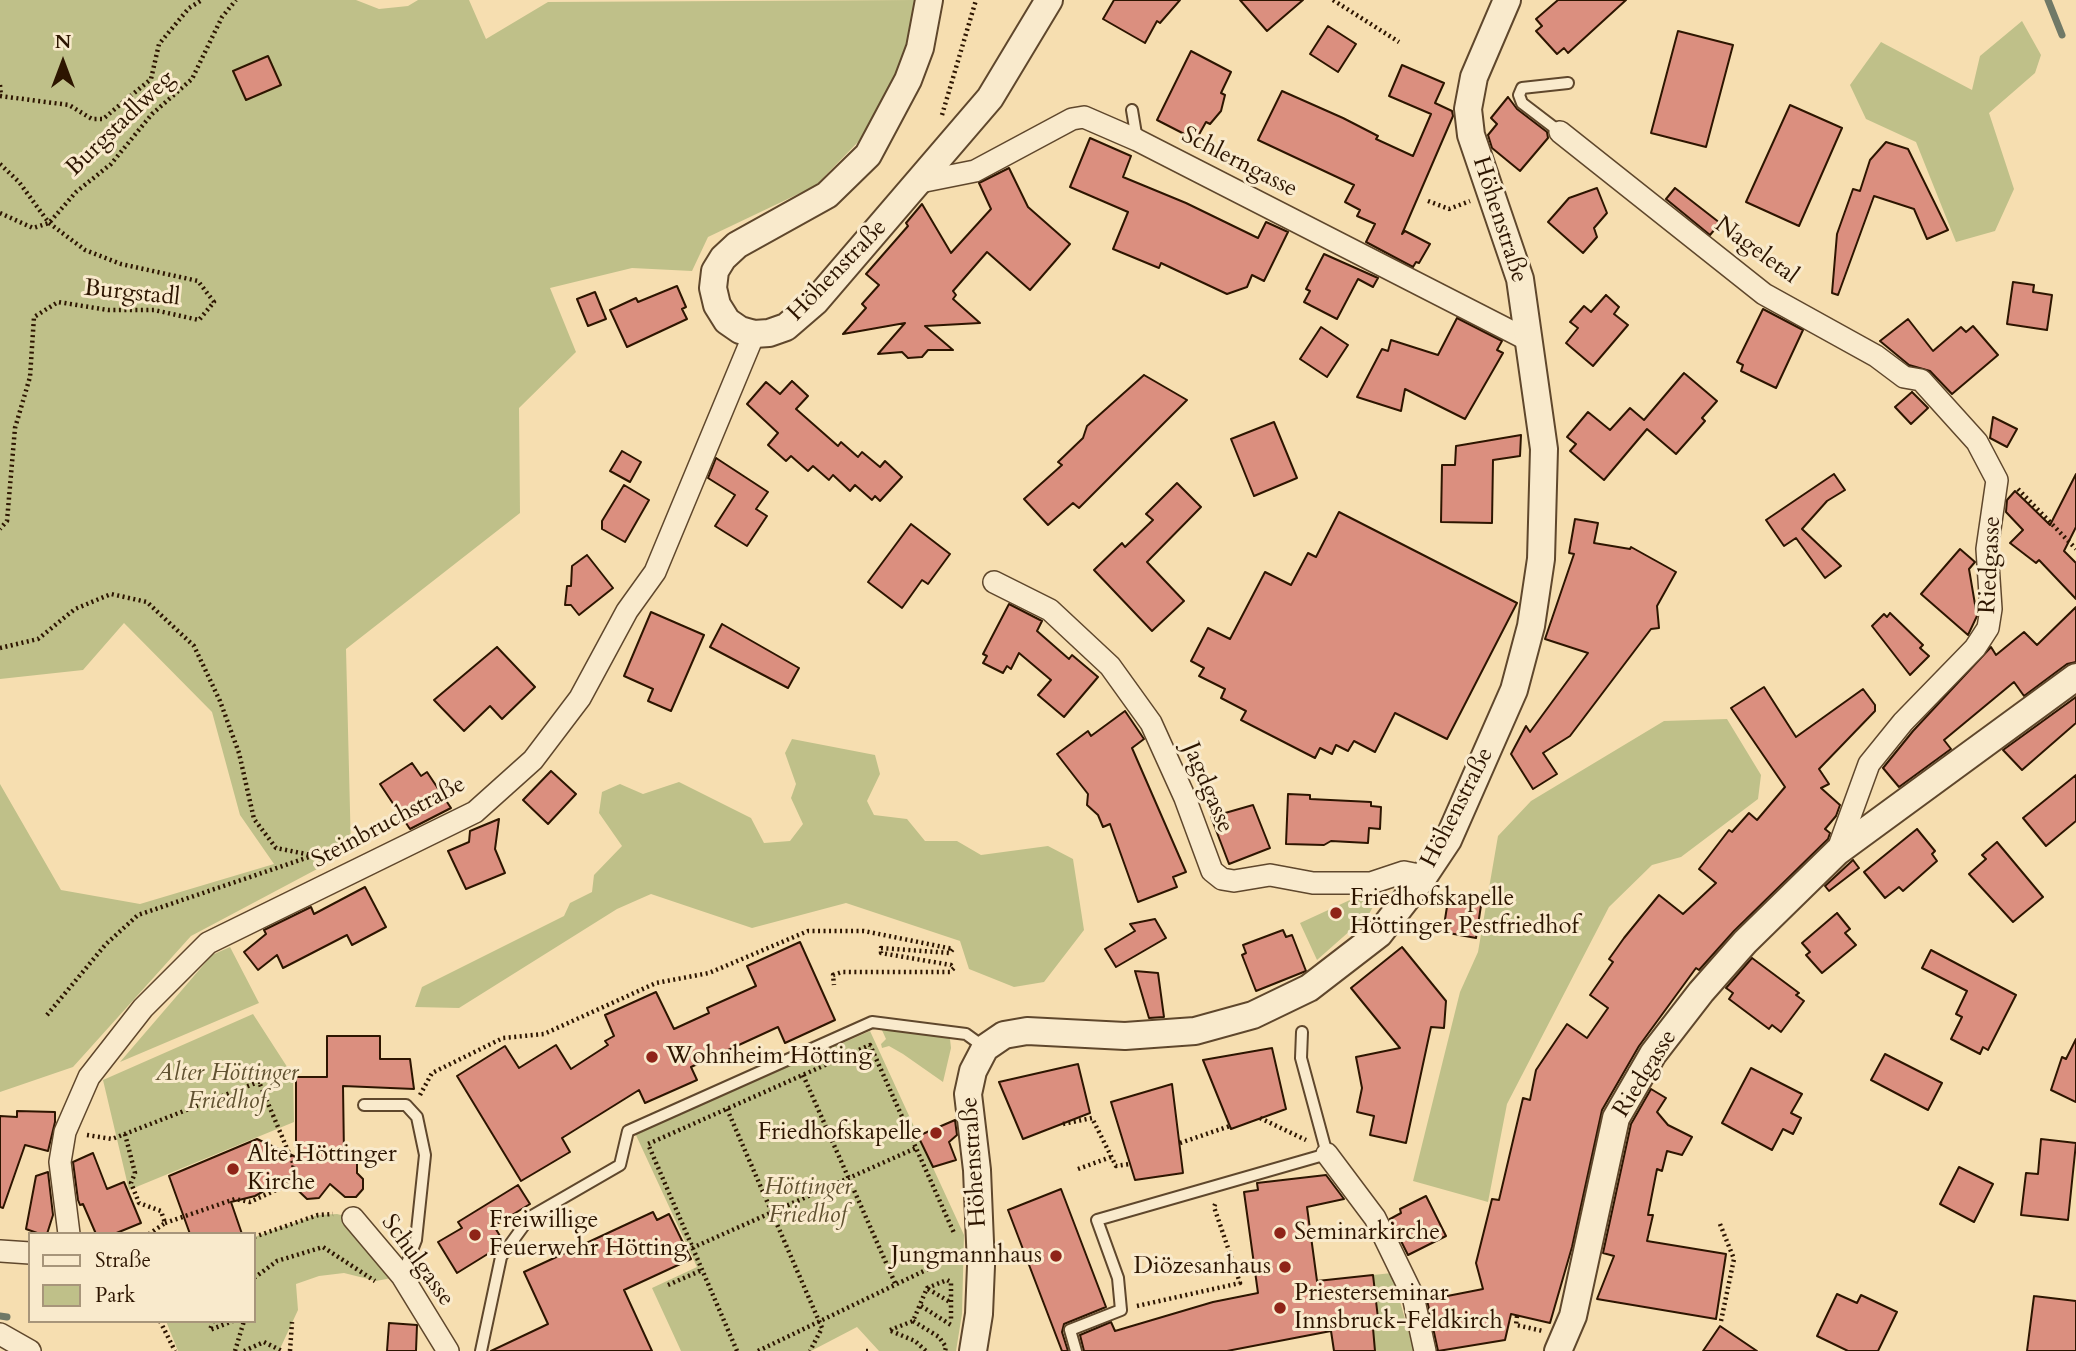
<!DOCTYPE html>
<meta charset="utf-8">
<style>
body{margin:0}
#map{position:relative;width:2076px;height:1351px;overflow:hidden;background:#f6deb0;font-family:Cardo,serif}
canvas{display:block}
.legend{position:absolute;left:28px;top:1232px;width:228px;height:91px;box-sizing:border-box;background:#f9eacc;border:2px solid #a7957a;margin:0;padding:9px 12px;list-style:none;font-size:21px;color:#2d1500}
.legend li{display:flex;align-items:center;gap:14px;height:35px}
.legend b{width:35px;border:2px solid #a7957a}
.north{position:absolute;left:28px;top:28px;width:70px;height:70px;-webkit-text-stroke:5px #f9eacc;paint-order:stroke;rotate:0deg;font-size:19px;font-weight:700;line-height:28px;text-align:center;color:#2d1500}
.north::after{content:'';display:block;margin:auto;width:24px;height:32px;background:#2d1500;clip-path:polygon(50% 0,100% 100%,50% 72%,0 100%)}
</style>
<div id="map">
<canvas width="2076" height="1351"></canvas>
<ul class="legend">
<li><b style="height:9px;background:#f9eacc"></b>Straße</li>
<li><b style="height:19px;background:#bfc089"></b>Park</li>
</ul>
<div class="north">N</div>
</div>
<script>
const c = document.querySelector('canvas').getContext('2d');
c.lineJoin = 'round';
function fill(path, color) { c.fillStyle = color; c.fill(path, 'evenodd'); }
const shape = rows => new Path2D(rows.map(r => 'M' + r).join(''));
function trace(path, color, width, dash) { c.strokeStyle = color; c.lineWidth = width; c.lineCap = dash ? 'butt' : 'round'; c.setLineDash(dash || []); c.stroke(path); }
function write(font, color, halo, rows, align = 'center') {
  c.font = font + ' Cardo,serif'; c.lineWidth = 6; c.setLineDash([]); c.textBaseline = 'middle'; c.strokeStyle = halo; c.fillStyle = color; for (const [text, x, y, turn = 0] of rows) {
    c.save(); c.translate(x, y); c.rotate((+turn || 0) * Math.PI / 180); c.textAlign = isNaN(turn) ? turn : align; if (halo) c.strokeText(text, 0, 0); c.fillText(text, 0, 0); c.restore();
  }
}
const green = shape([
 [0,0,356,0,379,9,408,6,418,0,469,0,486,39,548,2,914,0,914,19,897,79,858,142,815,186,708,237,692,271,632,268,550,288,576,352,519,408,520,513,346,649,351,851,191,936,73,1067,0,1092,0,784,61,890,140,904,274,864,240,815,212,712,124,623,83,670,0,679],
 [2022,21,2041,55,2035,73,1989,113,2014,189,1995,231,1956,242,1916,142,1866,119,1850,85,1881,42,1972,90,1980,56],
 [1727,719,1761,775,1758,799,1681,857,1652,865,1609,907,1507,1104,1488,1202,1413,1181,1460,992,1478,952,1498,836,1531,801,1664,721],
 [792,739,875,755,880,774,867,801,874,815,907,819,925,841,957,841,981,855,1048,846,1073,859,1084,930,1044,982,1014,987,969,969,960,941,846,903,752,928,651,894,617,909,459,1008,415,1007,422,987,564,916,570,903,592,892,594,875,622,846,599,813,602,792,620,784,643,794,679,782,751,818,764,843,790,841,803,824,791,798,796,784,785,753],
 [1363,894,1374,905,1369,914,1317,960,1300,923],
 [230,947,259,1003,120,1062,212,955],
 [253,1014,293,1076,294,1122,129,1190,103,1080],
 [881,1028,942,1035,950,1039,951,1048,943,1082,903,1054,889,1046,882,1048,881,1044,886,1039],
 [870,1031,964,1235,962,1314,956,1351,879,1351,857,1327,811,1351,681,1351,652,1288,697,1267,635,1133],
 [337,1214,353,1218,402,1276,376,1281,344,1273,319,1276,296,1284,298,1310,279,1351,178,1351,166,1321,254,1321,254,1237,318,1215],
 [1392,1273,1414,1351,1375,1351,1373,1328,1379,1327,1373,1275]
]);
const stream = shape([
 [2048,0,2062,35],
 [0,1316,7,1317]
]);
const building = shape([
 [1114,0,1180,0,1160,23,1157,21,1145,43,1103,19,1114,0],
 [1240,0,1303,0,1267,31,1240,0],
 [1558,0,1626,0,1568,53,1564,48,1557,54,1536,31,1542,26,1536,19,1558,0],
 [1328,26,1356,44,1338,72,1310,54,1328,26],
 [1678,31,1733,45,1706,147,1651,133,1678,31],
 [1191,51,1231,72,1221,93,1225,95,1221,111,1210,124,1206,122,1196,140,1157,120,1191,51],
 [268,56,281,85,246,100,233,71,268,56],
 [1402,65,1444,83,1435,103,1452,111,1453,116,1402,234,1405,231,1430,244,1419,263,1416,262,1413,267,1366,242,1375,224,1357,216,1360,210,1345,202,1354,185,1258,140,1282,91,1343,118,1378,136,1376,139,1413,156,1431,114,1389,96,1402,65],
 [1508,97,1517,109,1547,132,1548,138,1520,171,1492,148,1488,135,1497,124,1491,118,1508,97],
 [1790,105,1842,128,1799,226,1746,202,1790,105],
 [1090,138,1131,156,1123,177,1186,203,1258,238,1266,222,1288,232,1264,281,1252,275,1247,287,1227,294,1161,263,1159,268,1113,249,1128,212,1070,187,1090,138],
 [1886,142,1908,149,1948,230,1927,239,1914,209,1874,196,1838,295,1832,293,1837,234,1853,189,1860,191,1870,160,1886,142],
 [1009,168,1028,207,1070,244,1030,290,987,252,953,291,956,295,953,299,980,323,925,326,953,350,928,350,922,357,908,358,902,352,878,354,905,323,843,334,866,308,862,304,879,285,866,274,908,226,906,223,922,204,951,253,991,209,979,183,1009,168],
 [1597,188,1607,213,1594,228,1597,237,1583,253,1548,222,1569,198,1597,188],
 [1675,188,1720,223,1710,235,1666,199,1675,188],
 [1324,254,1378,278,1373,287,1358,279,1337,319,1304,302,1310,291,1306,289,1324,254],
 [2013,282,2034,285,2033,292,2052,295,2047,330,2007,324,2013,282],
 [677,286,686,307,682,309,687,319,627,347,610,310,636,298,638,302,677,286],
 [595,292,606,319,588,326,577,299,595,292],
 [1606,295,1619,307,1614,314,1628,325,1593,366,1566,343,1578,328,1570,322,1584,306,1591,312,1606,295],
 [1763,309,1803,330,1776,388,1741,371,1743,365,1737,362,1763,309],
 [1457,318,1502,341,1497,350,1503,353,1465,419,1405,389,1401,411,1357,397,1382,349,1388,351,1391,340,1438,355,1457,318],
 [1908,319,1933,351,1961,327,1966,332,1973,326,1998,355,1952,394,1930,371,1909,365,1880,341,1908,319],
 [1321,327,1348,345,1327,377,1300,359,1321,327],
 [1684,373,1717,401,1702,418,1705,421,1676,454,1647,429,1604,480,1570,451,1576,444,1567,437,1588,412,1610,430,1630,408,1644,420,1684,373],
 [1144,375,1187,400,1079,508,1073,503,1048,525,1024,499,1062,465,1058,462,1083,438,1087,426,1144,375],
 [792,381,808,396,796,409,838,446,841,442,858,457,862,452,880,467,885,461,902,477,880,501,875,496,872,500,855,485,850,491,833,475,829,480,813,466,808,471,791,456,786,461,768,445,778,433,747,404,766,382,780,394,792,381],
 [1912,392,1928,408,1911,424,1895,407,1912,392],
 [1993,417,2017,429,2007,447,1990,438,1993,417],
 [1274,422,1297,478,1254,496,1231,439,1274,422],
 [1521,435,1520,456,1493,460,1492,523,1441,522,1442,465,1455,465,1456,446,1521,435],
 [622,451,641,462,630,482,610,471,622,451],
 [716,458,768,492,756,509,767,516,747,546,715,526,735,495,708,478,716,458],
 [1834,474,1845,490,1827,501,1802,529,1841,566,1825,578,1796,538,1784,546,1766,520,1834,474],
 [2076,474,2076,527,2064,551,2076,563,2076,599,2039,560,2036,563,2010,543,2023,530,2006,512,2007,500,2015,491,2050,525,2076,474],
 [1177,483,1201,507,1147,562,1184,601,1152,631,1094,570,1122,543,1125,547,1153,520,1146,514,1177,483],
 [624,485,649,500,625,542,602,529,602,521,624,485],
 [1339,512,1517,603,1447,739,1395,713,1375,752,1354,741,1348,751,1336,745,1332,754,1320,748,1315,758,1241,720,1246,711,1221,698,1225,689,1199,676,1204,668,1191,661,1208,628,1230,639,1265,572,1291,585,1308,553,1316,557,1339,512],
 [1575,519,1598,523,1594,543,1630,549,1631,547,1676,572,1657,606,1659,628,1651,629,1570,736,1543,753,1557,774,1533,789,1511,754,1526,726,1530,732,1588,653,1545,639,1574,554,1569,553,1575,519],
 [911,524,950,554,928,584,922,580,902,608,868,582,911,524],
 [1960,549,1975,562,1969,569,1977,616,1968,635,1921,594,1960,549],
 [587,555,613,588,579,615,571,605,565,605,567,586,571,586,572,566,587,555],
 [1009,604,1042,621,1037,631,1069,659,1072,655,1098,677,1064,717,1038,695,1051,680,1019,653,1011,669,1007,666,1003,673,983,663,987,656,983,654,1009,604],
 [2076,607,2076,662,2067,664,2024,696,2014,682,1944,740,1951,749,1899,787,1883,768,1913,731,1991,647,1996,655,2024,632,2037,645,2076,607],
 [651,612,704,635,671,711,648,701,653,689,624,676,651,612],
 [1890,613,1923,645,1920,648,1929,656,1910,675,1872,626,1884,614,1887,617,1890,613],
 [722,624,799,668,788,688,710,647,722,624],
 [497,647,535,687,502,719,490,706,464,731,434,700,497,647],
 [1764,687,1796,737,1863,689,1875,705,1875,711,1819,769,1829,784,1821,788,1840,805,1836,816,1825,829,1830,833,1828,839,1734,931,1699,970,1696,968,1639,1046,1602,1110,1572,1247,1550,1323,1511,1314,1505,1340,1438,1351,1427,1300,1483,1289,1476,1263,1492,1199,1499,1200,1523,1098,1530,1100,1536,1070,1567,1024,1587,1038,1608,1008,1590,995,1613,962,1609,959,1624,938,1659,895,1683,914,1716,883,1699,869,1729,830,1732,832,1749,813,1757,820,1785,787,1731,708,1764,687],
 [2076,697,2076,723,2022,770,2003,750,2076,697],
 [1125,711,1144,739,1132,748,1186,872,1173,877,1177,887,1138,902,1110,824,1103,827,1098,815,1087,805,1088,794,1057,754,1088,731,1091,736,1125,711],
 [412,763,421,776,427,772,451,808,410,829,380,784,412,763],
 [551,771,576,794,548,824,523,800,551,771],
 [2076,775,2076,821,2046,846,2023,818,2076,775],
 [1288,794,1310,795,1310,799,1371,802,1371,806,1381,807,1380,829,1369,828,1368,843,1331,841,1324,845,1286,844,1288,794],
 [1253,805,1270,848,1229,864,1211,817,1253,805],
 [499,819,495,849,505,873,466,889,448,851,469,842,470,831,499,819],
 [1917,829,1935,851,1932,854,1937,861,1903,891,1899,887,1885,898,1864,872,1917,829],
 [1997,842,2043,897,2013,922,1969,874,1986,859,1982,855,1997,842],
 [1853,860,1859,868,1829,891,1825,886,1853,860],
 [365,887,386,927,352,945,347,935,283,968,277,955,258,970,244,952,266,934,264,930,311,907,314,914,365,887],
 [1449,894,1482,899,1476,938,1443,932,1449,894],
 [1837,913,1850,929,1845,933,1856,945,1822,973,1806,955,1810,952,1802,943,1837,913],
 [1155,919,1166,938,1116,967,1105,949,1135,931,1130,924,1155,919],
 [1283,930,1286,937,1292,935,1306,971,1256,991,1242,955,1246,953,1243,945,1283,930],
 [800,942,835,1020,785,1043,778,1027,691,1067,697,1080,645,1103,639,1090,562,1138,570,1152,521,1181,457,1076,505,1046,519,1068,556,1045,571,1069,608,1045,605,1041,614,1036,605,1015,656,992,674,1029,709,1013,707,1008,756,986,747,966,800,942],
 [1402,947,1446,1001,1444,1028,1431,1027,1406,1143,1370,1135,1374,1116,1357,1112,1362,1088,1356,1057,1400,1048,1351,988,1402,947],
 [1931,950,2016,995,1988,1050,1983,1047,1980,1054,1951,1039,1962,1017,1956,1014,1967,991,1922,968,1931,950],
 [1752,958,1799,993,1796,995,1804,1001,1781,1032,1772,1025,1769,1029,1729,999,1733,993,1726,988,1752,958],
 [1135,971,1158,973,1164,1017,1149,1018,1135,971],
 [327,1036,380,1036,380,1059,410,1059,414,1089,343,1086,344,1155,357,1155,357,1173,363,1179,363,1189,356,1197,345,1197,330,1184,319,1198,307,1199,286,1179,255,1196,231,1202,242,1234,190,1234,169,1176,257,1139,296,1157,296,1077,327,1077,327,1036],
 [2076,1039,2076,1102,2051,1090,2062,1057,2066,1059,2076,1039],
 [1272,1048,1286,1109,1231,1129,1203,1060,1272,1048],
 [1885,1054,1942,1083,1928,1110,1871,1080,1885,1054],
 [1078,1064,1090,1113,1023,1139,999,1082,1078,1064],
 [1751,1068,1802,1094,1791,1113,1801,1118,1793,1134,1783,1129,1772,1150,1722,1123,1751,1068],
 [1172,1084,1183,1173,1135,1180,1111,1102,1172,1084],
 [1651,1089,1666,1098,1657,1112,1668,1125,1692,1137,1682,1155,1667,1151,1662,1171,1657,1169,1648,1215,1653,1215,1647,1241,1726,1254,1716,1319,1597,1299,1614,1256,1603,1253,1631,1124,1651,1089],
 [17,1111,55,1112,55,1122,48,1151,25,1145,3,1208,0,1207,0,1116,17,1117,17,1111],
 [955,1120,957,1135,949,1142,956,1160,933,1167,918,1136,955,1120],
 [2041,1139,2076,1143,2068,1220,2021,1215,2026,1173,2038,1174,2041,1139],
 [93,1153,107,1189,124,1182,141,1223,114,1234,96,1234,83,1204,80,1205,78,1200,73,1162,93,1153],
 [1959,1167,1993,1184,1974,1222,1940,1204,1959,1167],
 [48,1172,53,1215,47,1234,40,1234,26,1229,36,1176,48,1172],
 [1326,1175,1344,1199,1307,1207,1317,1281,1373,1275,1379,1327,1373,1328,1375,1351,1334,1351,1331,1331,1227,1351,1084,1351,1080,1335,1111,1322,1115,1331,1213,1302,1258,1293,1244,1192,1258,1190,1257,1183,1326,1175],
 [518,1185,530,1204,494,1226,503,1241,499,1247,457,1273,438,1242,462,1228,458,1222,518,1185],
 [1061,1189,1106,1307,1064,1324,1062,1332,1068,1351,1062,1351,1008,1210,1061,1189],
 [1426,1196,1446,1236,1408,1255,1390,1219,1401,1213,1400,1209,1426,1196],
 [653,1212,657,1220,669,1214,691,1259,624,1290,652,1351,491,1351,548,1324,524,1272,653,1212],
 [1837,1294,1857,1303,1861,1295,1897,1312,1878,1351,1848,1351,1817,1336,1837,1294],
 [2034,1296,2076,1301,2076,1351,2027,1351,2034,1296],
 [389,1323,417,1325,416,1351,387,1351,389,1323],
 [1720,1326,1757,1351,1703,1351,1720,1326]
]);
const path = shape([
 [1333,0,1399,42],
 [0,85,1,96],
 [0,96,69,105,92,119,103,119,151,79,159,44,189,8,202,0],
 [942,115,976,0],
 [0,164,19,182,49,223,85,250,121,264,198,281,214,302,199,320,154,310,108,310,58,302,34,317,30,377,15,428,7,521,0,529],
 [1428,201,1449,209,1470,201],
 [0,213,33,228,49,223,76,192,111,164,152,114,192,79,222,17,236,0],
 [2018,489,2076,549],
 [0,648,38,639,75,609,111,594,147,602,194,646,220,701,239,753,254,819,276,848,331,859],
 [47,1015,106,944,138,915,312,856],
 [803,1075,895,1283],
 [420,1095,432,1073,503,1038,544,1034,656,983,709,973,808,931,864,931,953,949,950,953,881,948,881,953,951,965,954,968,950,972,842,972,833,975,834,985],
 [727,1109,822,1328,810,1351],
 [1260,1118,1306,1140],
 [1063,1124,1092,1118,1116,1166,1130,1164],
 [125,1134,135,1173,131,1183,139,1203,161,1211,165,1223,149,1234],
 [87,1135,112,1139,271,1077],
 [1180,1143,1230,1126],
 [1078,1169,1111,1157],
 [165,1223,235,1199,250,1202,287,1185,294,1165,259,1082],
 [1720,1224,1734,1259,1721,1321],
 [254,1237,318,1215,333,1214],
 [692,1248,916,1148],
 [254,1278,277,1261,323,1247,375,1281],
 [668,1285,702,1270],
 [928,1289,950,1302],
 [921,1306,951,1325],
 [1137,1306,1240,1283,1214,1207,1216,1202],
 [1517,1316,1516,1325,1543,1331],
 [160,1321,175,1351],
 [213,1321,210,1330,233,1321],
 [913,1321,939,1337,946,1347,945,1351],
 [890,1330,913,1321,927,1288,947,1280,951,1282,951,1322],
 [891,1331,915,1341,926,1351],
 [235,1351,244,1321],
 [244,1351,264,1342,282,1351],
 [290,1351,292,1322],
 [737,1351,648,1144,870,1045,954,1233],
 [758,1351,957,1255],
 [866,1351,871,1351]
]);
const service = shape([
 [1132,110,1137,140],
 [1560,132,1522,103,1519,95,1522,88,1568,83],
 [364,1105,406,1105,417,1117,425,1155,416,1240,402,1276],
 [481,1351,501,1257,530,1217,620,1165,628,1131,872,1022,966,1034,984,1047],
 [1076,1351,1070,1330,1121,1310,1118,1278,1097,1220,1327,1154,1301,1058,1302,1032]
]);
const minor = shape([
 [1560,132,1764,294,1876,356,1904,377,1921,380,1977,442,1997,480,1987,549,1991,609,1988,628,1975,648,1903,722,1869,764,1837,852],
 [920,182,975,171,1072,119,1084,117,1137,140,1528,340],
 [994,582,1050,610,1110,666,1151,723,1185,798,1212,871,1222,879,1234,881,1270,875,1313,883,1371,883,1404,872,1424,876],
 [1327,1154,1375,1218,1413,1296,1425,1351],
 [353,1218,402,1276,448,1351],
 [69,1234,60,1162,65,1132,89,1077,143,1008,208,943,475,812,533,760,580,698,627,611,655,572,754,334],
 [0,1251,30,1253],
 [0,1334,30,1351]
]);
const tertiary = shape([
 [929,0,920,48,908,80,868,155,827,195,737,245,723,258,715,271,713,288,717,305,727,321,740,330,754,334,769,333,786,327,815,302,990,98,1049,0],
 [973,1351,979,1314,981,1266,977,1170,968,1094,973,1071,985,1048,1004,1035,1027,1031,1125,1036,1195,1031,1253,1015,1309,988,1379,934,1424,876,1448,840,1514,690,1531,626,1541,559,1544,449,1520,279,1471,135,1468,109,1474,77,1507,0],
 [1558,1351,1573,1316,1616,1118,1653,1054,1701,992,1745,942,1837,852,2076,677]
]);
const markers = [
 [1336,913,7,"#8f2418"],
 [652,1057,7,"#8f2418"],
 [936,1133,7,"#8f2418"],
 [233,1169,7,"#8f2418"],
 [1280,1233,7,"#8f2418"],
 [475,1235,7,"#8f2418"],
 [1056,1256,7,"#8f2418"],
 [1285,1267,7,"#8f2418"],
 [1280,1308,7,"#8f2418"]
];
const streetNames = [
 ["Burgstadlweg",121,124,-44],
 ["Schlerngasse",1239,163,27],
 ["Höhenstraße",1499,220,72],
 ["Nageletal",1756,251,36],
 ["Höhenstraße",838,271,-46],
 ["Burgstadl",132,294,6],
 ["Riedgasse",1991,565,-87],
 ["Jagdgasse",1207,788,67],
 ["Höhenstraße",1458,808,-63],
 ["Steinbruchstraße",389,823,-28],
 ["Riedgasse",1646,1074,-58],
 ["Höhenstraße",975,1162,-94],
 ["Schulgasse",417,1261,54]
];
const poiNames = [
 ["Friedhofskapelle",1350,899],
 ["Höttinger Pestfriedhof",1350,927],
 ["Wohnheim Hötting",666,1057],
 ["Friedhofskapelle",922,1133,"right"],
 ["Alte Höttinger",247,1155],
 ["Kirche",247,1183],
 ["Freiwillige",489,1221],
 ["Feuerwehr Hötting",489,1249],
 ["Seminarkirche",1294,1233],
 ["Jungmannhaus",1042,1256,"right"],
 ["Diözesanhaus",1271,1267,"right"],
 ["Priesterseminar",1294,1294],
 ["Innsbruck-Feldkirch",1294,1322]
];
const parkNames = [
 ["Alter Höttinger",227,1074],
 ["Friedhof",227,1102],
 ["Höttinger",808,1188],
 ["Friedhof",808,1216]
];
fill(green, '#bfc089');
trace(stream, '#707967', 7);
fill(building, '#db8f7f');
trace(building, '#2d1500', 2);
trace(service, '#5f472c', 14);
trace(minor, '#5f472c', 24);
trace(tertiary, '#5f472c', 30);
trace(path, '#2d1500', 4.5, [2, 3.5]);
trace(service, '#f9eacc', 10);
trace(minor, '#f9eacc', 21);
trace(tertiary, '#f9eacc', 26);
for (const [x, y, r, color] of markers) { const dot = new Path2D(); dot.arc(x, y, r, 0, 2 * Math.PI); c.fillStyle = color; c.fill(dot); trace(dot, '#f9eacc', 2.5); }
write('24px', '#2d1500', '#f9eacc', streetNames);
write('24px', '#2d1500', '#f9eacc', poiNames, 'left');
write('italic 24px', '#605130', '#f9eacc', parkNames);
</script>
